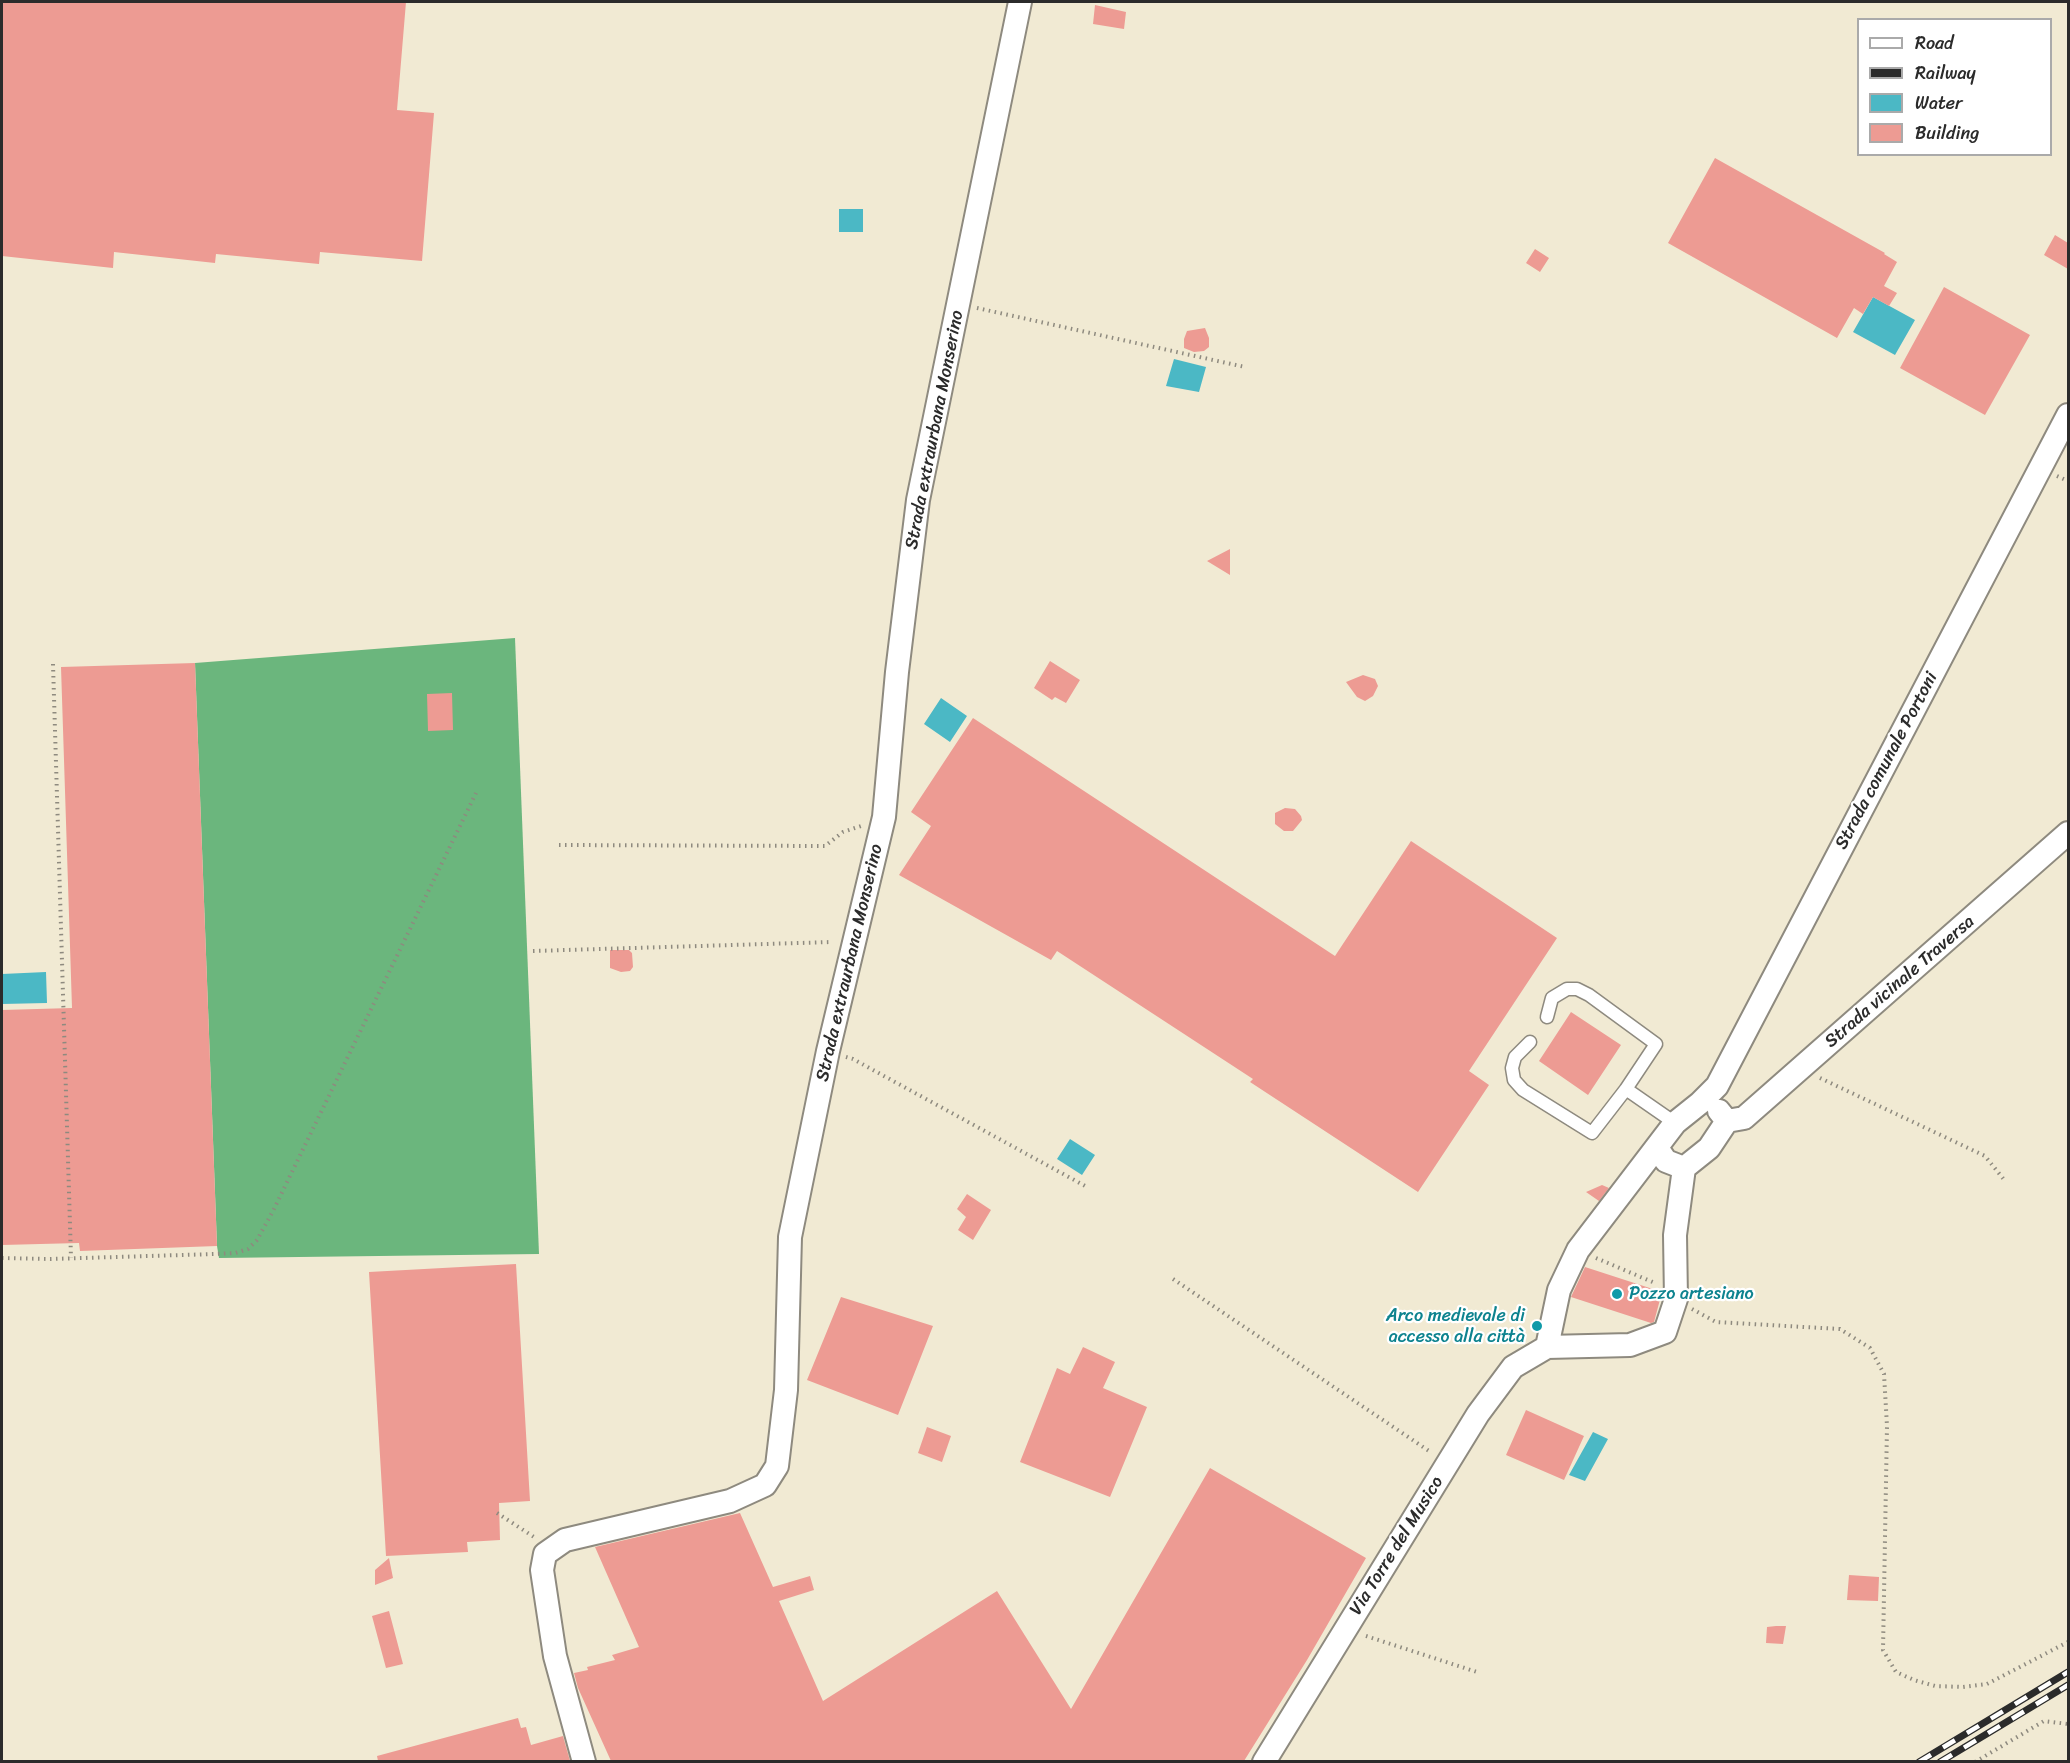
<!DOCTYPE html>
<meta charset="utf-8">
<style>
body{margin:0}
#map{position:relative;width:2070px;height:1763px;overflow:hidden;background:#f1ead3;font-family:Sriracha,sans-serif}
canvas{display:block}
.frame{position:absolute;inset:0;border:3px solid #2b2b2b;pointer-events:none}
.legend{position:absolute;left:1857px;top:18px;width:195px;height:138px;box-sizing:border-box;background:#fff;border:2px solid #aaa;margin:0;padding:8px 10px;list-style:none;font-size:18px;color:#2b2b2b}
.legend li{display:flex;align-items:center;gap:12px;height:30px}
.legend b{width:30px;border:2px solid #aaa}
</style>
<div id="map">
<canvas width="2070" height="1763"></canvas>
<div class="frame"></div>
<ul class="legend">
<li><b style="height:8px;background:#fff"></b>Road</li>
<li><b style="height:8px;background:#2b2b2b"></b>Railway</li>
<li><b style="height:16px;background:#4bb8c5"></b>Water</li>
<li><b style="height:16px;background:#ed9b93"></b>Building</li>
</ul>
</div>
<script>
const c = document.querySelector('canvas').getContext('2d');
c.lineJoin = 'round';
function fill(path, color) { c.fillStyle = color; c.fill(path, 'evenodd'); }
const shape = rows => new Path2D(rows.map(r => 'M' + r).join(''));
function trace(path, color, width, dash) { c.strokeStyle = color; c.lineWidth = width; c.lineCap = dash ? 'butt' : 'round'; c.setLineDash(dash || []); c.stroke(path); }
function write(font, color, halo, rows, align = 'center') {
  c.font = font + ' Sriracha,sans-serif'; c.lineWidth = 4.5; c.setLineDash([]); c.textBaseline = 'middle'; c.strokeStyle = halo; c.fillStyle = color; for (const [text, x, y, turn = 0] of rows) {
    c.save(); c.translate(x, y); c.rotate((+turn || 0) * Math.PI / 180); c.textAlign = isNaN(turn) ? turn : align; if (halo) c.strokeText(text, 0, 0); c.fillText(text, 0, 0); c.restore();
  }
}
const forest = shape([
 [515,638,539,1254,219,1258,217,1246,195,663]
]);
const water = shape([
 [839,209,863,209,863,232,839,232],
 [1873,297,1915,320,1895,355,1853,332],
 [1174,359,1206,367,1199,392,1166,386],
 [941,698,967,716,950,742,924,724],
 [46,972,47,1003,2,1004,2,974],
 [1070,1139,1095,1155,1082,1175,1057,1159],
 [1593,1432,1608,1439,1585,1481,1569,1475]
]);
const building = shape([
 [2,2,406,2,397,110,434,113,422,261,320,252,319,264,216,254,215,263,114,252,113,268,2,256],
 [1095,5,1126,12,1124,29,1093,24],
 [1715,158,1885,253,1884,254,1897,262,1884,286,1897,293,1889,306,1873,297,1863,314,1854,308,1837,338,1668,243],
 [2055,235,2068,243,2068,269,2044,255],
 [1535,249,1549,258,1540,272,1526,263],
 [1944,287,2030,335,1985,415,1900,368],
 [1205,328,1209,338,1209,347,1204,351,1194,352,1184,348,1184,339,1187,331],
 [1230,549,1230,575,1207,561],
 [1050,661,1080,680,1066,703,1055,697,1052,700,1034,688],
 [195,663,217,1246,80,1251,79,1243,2,1245,2,1010,72,1008,61,667],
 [1363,675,1375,679,1378,686,1373,696,1365,701,1357,697,1346,682],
 [452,693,453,730,428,731,427,694],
 [973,718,1335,956,1411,841,1557,938,1469,1071,1489,1085,1418,1192,1250,1082,1253,1079,1057,951,1051,960,899,875,931,826,911,812],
 [1285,808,1295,809,1301,816,1302,820,1293,831,1284,831,1275,824,1275,813],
 [610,950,629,950,632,953,633,967,630,971,621,972,610,968],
 [1571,1012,1621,1045,1588,1095,1539,1061],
 [1602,1185,1609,1188,1599,1201,1586,1192],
 [967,1194,991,1210,973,1240,958,1230,966,1217,957,1209],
 [516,1264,530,1501,499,1503,500,1540,467,1542,468,1552,386,1556,369,1272],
 [1585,1267,1662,1292,1654,1322,1651,1323,1571,1297],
 [841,1297,933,1326,898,1415,807,1380],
 [1083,1347,1115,1362,1103,1388,1147,1407,1110,1497,1020,1462,1057,1368,1070,1374],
 [1526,1410,1584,1436,1564,1480,1506,1455],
 [927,1427,951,1436,942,1462,918,1453],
 [1210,1468,1366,1558,1307,1660,1244,1761,611,1761,578,1688,574,1673,588,1670,587,1667,615,1660,612,1655,639,1647,595,1547,740,1513,773,1587,810,1576,814,1590,779,1601,823,1701,997,1591,1071,1709],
 [389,1558,393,1578,375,1585,375,1570],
 [1849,1575,1879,1577,1878,1601,1847,1600],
 [389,1611,403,1664,386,1668,372,1616],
 [1776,1626,1786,1626,1783,1644,1766,1643,1767,1627],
 [518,1718,521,1728,526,1727,531,1745,563,1736,570,1761,378,1761,377,1756]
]);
const path = shape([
 [977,308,1245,367],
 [2057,476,2068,481],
 [53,664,71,1258],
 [559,845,825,846,843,832,861,826],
 [533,951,832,942],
 [846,1057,853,1059,1087,1187],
 [1820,1078,1985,1156,2006,1182],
 [2,1258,50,1259,215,1254,235,1253,248,1249,257,1240,273,1211,476,793],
 [1596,1258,1655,1283],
 [1173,1279,1432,1453],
 [1692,1309,1716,1322,1840,1329,1870,1348,1884,1374,1887,1426,1883,1650,1896,1672,1914,1680,1935,1686,1963,1687,1987,1684,2068,1642],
 [497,1513,534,1537],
 [1366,1636,1480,1673],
 [1975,1762,2044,1721,2068,1724]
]);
const service = shape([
 [1547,1017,1552,998,1567,989,1577,989,1589,995,1656,1044,1626,1089],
 [1530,1042,1515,1057,1512,1068,1514,1080,1523,1090,1592,1133,1626,1089,1675,1123]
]);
const minor = shape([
 [1727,1121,1744,1118,2068,833],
 [1657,1148,1666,1161,1684,1168,1709,1148,1727,1121,1719,1111],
 [1547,1347,1559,1290,1578,1250,1675,1123,1700,1103,1717,1086,2068,415],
 [584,1762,555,1656,542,1570,545,1554,565,1540,730,1501,765,1485,777,1466,786,1390,790,1237,828,1051,884,817,897,672,918,500,1020,2],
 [1264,1762,1478,1414,1513,1367,1547,1347,1630,1345,1665,1332,1676,1299,1675,1235,1684,1168]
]);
const rail = shape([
 [1919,1762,2068,1672],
 [1940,1762,2068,1685]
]);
const markers = [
 [1617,1294,6,"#0f9aa8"],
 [1537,1326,6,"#0f9aa8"]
];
const streetNames = [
 ["Strada extraurbana Monserino",935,430,-79],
 ["Strada comunale Portoni",1887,761,-62],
 ["Strada extraurbana Monserino",850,963,-77],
 ["Strada vicinale Traversa",1900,982,-41],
 ["Via Torre del Musico",1397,1546,-58]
];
const cultureNames = [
 ["Pozzo artesiano",1629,1294],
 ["Arco medievale di",1525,1316,"right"],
 ["accesso alla città",1525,1337,"right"]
];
fill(forest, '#6bb67d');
fill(water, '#4bb8c5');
fill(building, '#ed9b93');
trace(service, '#8e8a7f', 15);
trace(minor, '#8e8a7f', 26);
trace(path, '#8e8a7f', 4, [1.5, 4.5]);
trace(service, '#fff', 12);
trace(minor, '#fff', 22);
trace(rail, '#2b2b2b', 7);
trace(rail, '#fff', 4.5, [14]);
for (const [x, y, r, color] of markers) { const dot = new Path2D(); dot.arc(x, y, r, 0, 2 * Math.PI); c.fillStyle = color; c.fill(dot); trace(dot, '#fff', 2); }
write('18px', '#2b2b2b', '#fff', streetNames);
write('18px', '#0d838f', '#fff', cultureNames, 'left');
</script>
